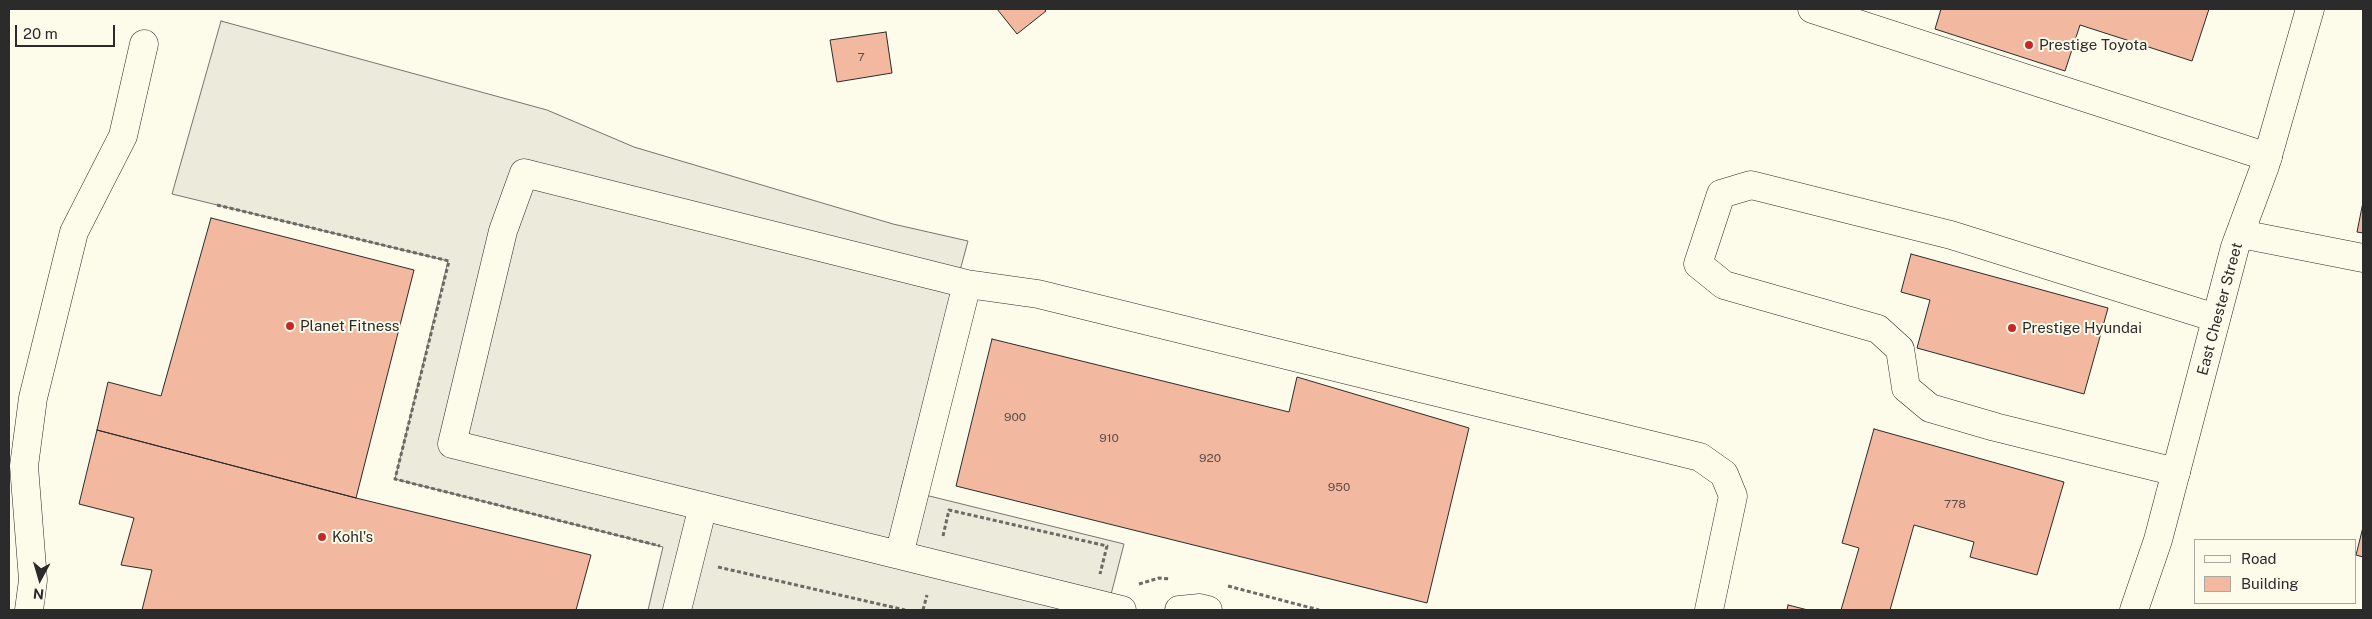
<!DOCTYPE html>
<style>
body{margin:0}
#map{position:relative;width:2372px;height:619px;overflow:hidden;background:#fdfbea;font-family:"Public Sans",sans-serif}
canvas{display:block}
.frame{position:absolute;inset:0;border:10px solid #2b2b2b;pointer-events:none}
.legend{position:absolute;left:2194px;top:539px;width:162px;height:65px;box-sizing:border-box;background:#fdfbea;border:1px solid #a9a89e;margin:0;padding:6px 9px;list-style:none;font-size:15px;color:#2b2b2b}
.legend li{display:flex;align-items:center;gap:10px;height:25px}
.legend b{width:25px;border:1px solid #a9a89e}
.north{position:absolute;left:15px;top:554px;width:50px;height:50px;-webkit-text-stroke:4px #fdfbea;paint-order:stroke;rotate:186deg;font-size:14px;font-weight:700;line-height:20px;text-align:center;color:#2b2b2b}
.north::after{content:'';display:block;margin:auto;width:18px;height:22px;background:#2b2b2b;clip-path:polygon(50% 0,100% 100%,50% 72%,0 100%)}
.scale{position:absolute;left:15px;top:25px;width:100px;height:22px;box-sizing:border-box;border:2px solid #2b2b2b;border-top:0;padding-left:6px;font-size:15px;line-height:18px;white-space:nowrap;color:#2b2b2b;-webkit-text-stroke:4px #fdfbea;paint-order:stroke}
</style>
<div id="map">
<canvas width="2372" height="619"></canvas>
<div class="frame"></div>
<ul class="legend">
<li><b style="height:6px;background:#fdfbea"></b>Road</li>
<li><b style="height:14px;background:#f2b8a0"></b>Building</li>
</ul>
<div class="north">N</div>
<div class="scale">20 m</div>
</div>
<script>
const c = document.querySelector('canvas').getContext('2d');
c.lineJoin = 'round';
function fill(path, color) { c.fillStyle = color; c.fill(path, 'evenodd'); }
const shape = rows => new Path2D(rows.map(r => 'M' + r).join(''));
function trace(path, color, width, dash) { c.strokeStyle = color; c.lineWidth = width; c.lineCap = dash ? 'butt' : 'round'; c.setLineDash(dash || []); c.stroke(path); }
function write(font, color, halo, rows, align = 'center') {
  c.font = font + ' "Public Sans",sans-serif'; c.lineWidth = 4; c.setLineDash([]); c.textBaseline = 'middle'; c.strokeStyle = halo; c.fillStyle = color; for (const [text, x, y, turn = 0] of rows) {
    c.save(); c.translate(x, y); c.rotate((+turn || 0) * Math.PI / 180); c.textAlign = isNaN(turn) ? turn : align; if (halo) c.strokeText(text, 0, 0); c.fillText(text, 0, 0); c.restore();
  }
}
const parking = shape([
 [221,21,547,110,634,147,893,224,968,241,901,489,1124,544,1107,610,648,610,663,547,395,479,448,261,172,194,221,21]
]);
const building = shape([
 [997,9,1044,9,1046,11,1017,34,997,9],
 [1941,9,2209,9,2192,61,2080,25,2065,71,1935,29,1941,9],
 [886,32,892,73,837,82,830,40,886,32],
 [2363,202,2363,233,2357,232,2363,202],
 [211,218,414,270,356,498,97,430,108,382,161,396,211,218],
 [1911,254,2108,308,2084,394,1917,348,1930,300,1901,292,1911,254],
 [992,339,1289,412,1297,377,1469,428,1427,603,956,486,992,339],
 [1874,429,2064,482,2037,575,1970,557,1974,542,1914,525,1890,610,1841,610,1859,548,1842,543,1874,429],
 [97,430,356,498,591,555,576,610,142,610,152,570,121,565,134,518,79,504,97,430],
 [2363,527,2363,557,2356,555,2363,527],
 [1788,605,1808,610,1787,610,1788,605]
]);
const path = shape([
 [217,205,449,261,395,479,660,546],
 [943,536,949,510,1107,546,1100,574],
 [718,567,905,610],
 [1139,584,1159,578,1170,579],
 [1228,586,1319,610],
 [923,610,927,595]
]);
const minor = shape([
 [1812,9,2268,157],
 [2241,234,2363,258],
 [967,284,1038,294,1700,457,1724,474,1733,496,1709,610],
 [2176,472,1995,427,1930,408,1906,388,1900,349,1878,329,1724,285,1698,264,1721,194,1751,185,1951,235,2216,318],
 [899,555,967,284,524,173,503,231,452,444,899,555,1122,610],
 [29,610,33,580,24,466,33,398,74,232,123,136,144,44],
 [677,610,703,506],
 [1179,610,1200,608,1208,610]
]);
const major = shape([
 [2134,610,2158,540,2235,247,2265,166,2310,9]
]);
const markers = [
 [2029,45,5,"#c62828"],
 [290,326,5,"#c62828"],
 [2012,328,5,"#c62828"],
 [322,537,5,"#c62828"]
];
const numberNames = [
 ["7",861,57],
 ["900",1015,417],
 ["910",1109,438],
 ["920",1210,458],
 ["950",1339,487],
 ["778",1955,504]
];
const poiNames = [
 ["Prestige Toyota",2039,45],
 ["Planet Fitness",300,326],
 ["Prestige Hyundai",2022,328],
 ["Kohl's",332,537]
];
const streetNames = [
 ["East Chester Street",2220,309,-75]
];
fill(parking, '#eceadb');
trace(parking, '#74746e', 1);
fill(building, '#f2b8a0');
trace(building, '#2b2b2b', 1);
trace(minor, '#2b2b2b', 29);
trace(major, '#2b2b2b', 29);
trace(path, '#6a6964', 3, [4, 2.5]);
trace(minor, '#fdfbea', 28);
trace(major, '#fdfbea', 28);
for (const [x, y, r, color] of markers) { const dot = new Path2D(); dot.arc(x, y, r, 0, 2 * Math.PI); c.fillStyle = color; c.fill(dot); trace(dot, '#fdfbea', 2); }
write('12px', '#5d4e48', null, numberNames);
write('15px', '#2b2b2b', '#fdfbea', poiNames, 'left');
write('15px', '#2b2b2b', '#fdfbea', streetNames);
</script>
